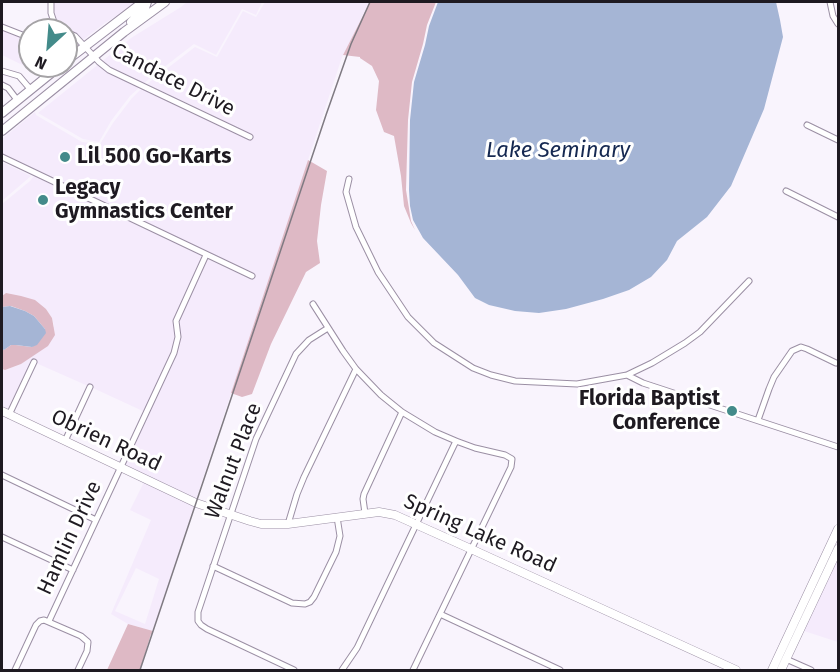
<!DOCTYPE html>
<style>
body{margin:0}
#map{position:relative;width:840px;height:672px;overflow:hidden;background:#f9f4fd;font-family:"Fira Sans",sans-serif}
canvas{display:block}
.frame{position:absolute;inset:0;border:3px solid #1e1a21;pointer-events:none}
.north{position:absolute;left:18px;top:18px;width:60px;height:60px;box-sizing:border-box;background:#fff;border:2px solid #a5a3a6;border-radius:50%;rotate:206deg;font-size:16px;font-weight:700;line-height:24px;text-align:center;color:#1e1a21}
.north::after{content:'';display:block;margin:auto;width:21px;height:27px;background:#438b8a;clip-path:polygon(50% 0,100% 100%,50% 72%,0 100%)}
</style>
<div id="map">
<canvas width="840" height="672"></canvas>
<div class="frame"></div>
<div class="north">N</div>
</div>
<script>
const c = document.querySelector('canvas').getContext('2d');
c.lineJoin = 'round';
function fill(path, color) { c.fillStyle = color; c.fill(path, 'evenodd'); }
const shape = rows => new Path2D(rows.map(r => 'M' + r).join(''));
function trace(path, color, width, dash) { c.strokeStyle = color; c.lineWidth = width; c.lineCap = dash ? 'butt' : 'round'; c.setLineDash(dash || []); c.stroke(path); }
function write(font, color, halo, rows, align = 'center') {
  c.font = font + ' "Fira Sans",sans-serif'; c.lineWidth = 6; c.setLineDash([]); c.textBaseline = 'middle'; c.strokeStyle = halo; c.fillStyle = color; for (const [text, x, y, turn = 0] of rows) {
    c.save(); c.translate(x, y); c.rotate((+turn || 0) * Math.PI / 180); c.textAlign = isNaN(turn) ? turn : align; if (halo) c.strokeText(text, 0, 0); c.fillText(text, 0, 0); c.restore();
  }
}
const built = shape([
 [53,2,139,2,105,23,83,40,76,34,60,25,56,20],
 [187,2,262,2,256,15,242,9,216,55,194,44,150,78,130,96,111,121,99,142,83,139,38,113,131,38,181,7],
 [265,2,370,2,342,57,196,500,124,466,148,416,147,413,93,388,94,386,89,384,88,386,36,363,37,361,33,359,7,410,2,408,2,369,5,370,21,364,54,326,52,318,46,309,6,293,2,296,2,204,30,181,34,176,202,256,176,315,207,259,253,280,255,275,2,154,2,139,35,112,36,115,82,142,100,144,113,123,132,98,142,88,251,140,253,135,147,84,195,47,217,57,243,11,256,17],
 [2,30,30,42,30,66,51,66,41,74,2,55],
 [2,162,31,176,2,201],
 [144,482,194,506,153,631,128,624,111,614,151,520,130,510],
 [136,568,159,579,145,624,115,611],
 [838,555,838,642,804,631]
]);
const green = shape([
 [370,2,436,2,427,25,423,44,412,82,408,120,406,190,411,221,415,230,411,223,404,206,401,176,394,136,384,132,376,110,379,81,372,66,360,58,360,57,343,55],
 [308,160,327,171,321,205,317,241,320,263,306,272,271,344,252,394,242,397,231,393],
 [6,293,21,296,35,300,46,309,52,318,55,335,48,346,21,364,5,370,2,369,2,349,4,350,11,345,16,345,32,347,45,329,34,316,25,311,11,306,2,307,2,296],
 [128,624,153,631,152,634,151,634,140,670,107,670]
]);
const water = shape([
 [438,2,776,2,780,20,783,37,764,109,731,186,707,217,677,241,667,260,651,277,629,290,603,299,566,309,539,313,515,311,489,305,475,298,458,275,423,238,413,220,410,206,409,190,410,120,414,82,425,45,429,26],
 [10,306,25,311,34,316,45,329,46,333,37,345,32,347,16,345,11,345,4,350,2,349,2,307]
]);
const street = shape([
 [51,2,51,13,54,22,62,30],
 [830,2,833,16,838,24],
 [2,27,30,38],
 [66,32,75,36,99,62,109,70,250,137],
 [2,71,19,76,31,90],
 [2,85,8,88,18,101],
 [807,125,838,140],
 [2,157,252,276],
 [349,179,346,192,356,227,378,272,408,317,434,343,473,368,491,375,515,381,577,384,627,375,652,363,685,343,700,332,749,281],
 [786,191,838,217],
 [313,304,343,351,356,369,381,395,402,412,435,432,456,441,475,448,505,455,512,459,511,467,413,670],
 [627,375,643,383,838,447],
 [9,415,34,362],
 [758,420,769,389,774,377,792,351,801,347,807,349,836,363],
 [65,441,90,387],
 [2,475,96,520],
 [365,513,363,499,364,494,402,412],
 [288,524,297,494,304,477,356,369],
 [2,537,73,570],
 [213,566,292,603,305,604,310,602,314,597,336,552,340,536,337,517],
 [440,614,560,670],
 [49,621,174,353,178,337,176,321,206,255],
 [786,659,811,670],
 [15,670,36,625,40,621,44,620,81,636,88,642,87,651,78,670],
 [294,670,207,629,201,625,198,621,198,612,256,439,296,354,309,340,328,328],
 [342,670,357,648,456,441]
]);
const secondary = shape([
 [2,411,196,503,250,521,261,524,288,524,379,512,395,515,471,549,736,670],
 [772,670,838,529],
 [781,670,838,549]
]);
const primary = shape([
 [131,22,145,8,147,2],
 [66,61,143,2],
 [2,113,60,66],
 [2,131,124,32,165,2]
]);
const rail = shape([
 [140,670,326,115,351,44,370,2]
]);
const markers = [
 [65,157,6,"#438b8a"],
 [43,200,6,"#438b8a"],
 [732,411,6,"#438b8a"]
];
const streetNames = [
 ["Candace Drive",173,80,27],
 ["Obrien Road",106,441,25],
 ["Walnut Place",234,461,-69],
 ["Spring Lake Road",480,534,24],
 ["Hamlin Drive",70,538,-65]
];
const poiNames = [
 ["Lil 500 Go-Karts",77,157],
 ["Legacy",55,188],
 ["Gymnastics Center",55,212],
 ["Florida Baptist",720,399,"right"],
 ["Conference",720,423,"right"]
];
const waterNames = [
 ["Lake Seminary",558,151]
];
fill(built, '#f5ebfc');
fill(green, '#deb9c5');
fill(water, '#a5b5d5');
trace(street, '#9b8fa4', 7);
trace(secondary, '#9b8fa4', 9);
trace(primary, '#9b8fa4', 10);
trace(street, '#fff', 5);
trace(secondary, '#fff', 8);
trace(primary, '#fff', 8);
trace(rail, '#7f7a82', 1.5);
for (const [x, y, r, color] of markers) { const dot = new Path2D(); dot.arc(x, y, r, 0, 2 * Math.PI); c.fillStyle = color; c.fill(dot); trace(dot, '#fff', 2); }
write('21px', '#1e1a21', '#fff', streetNames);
write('bold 21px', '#1e1a21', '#fff', poiNames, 'left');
write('italic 22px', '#152851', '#fff', waterNames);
</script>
